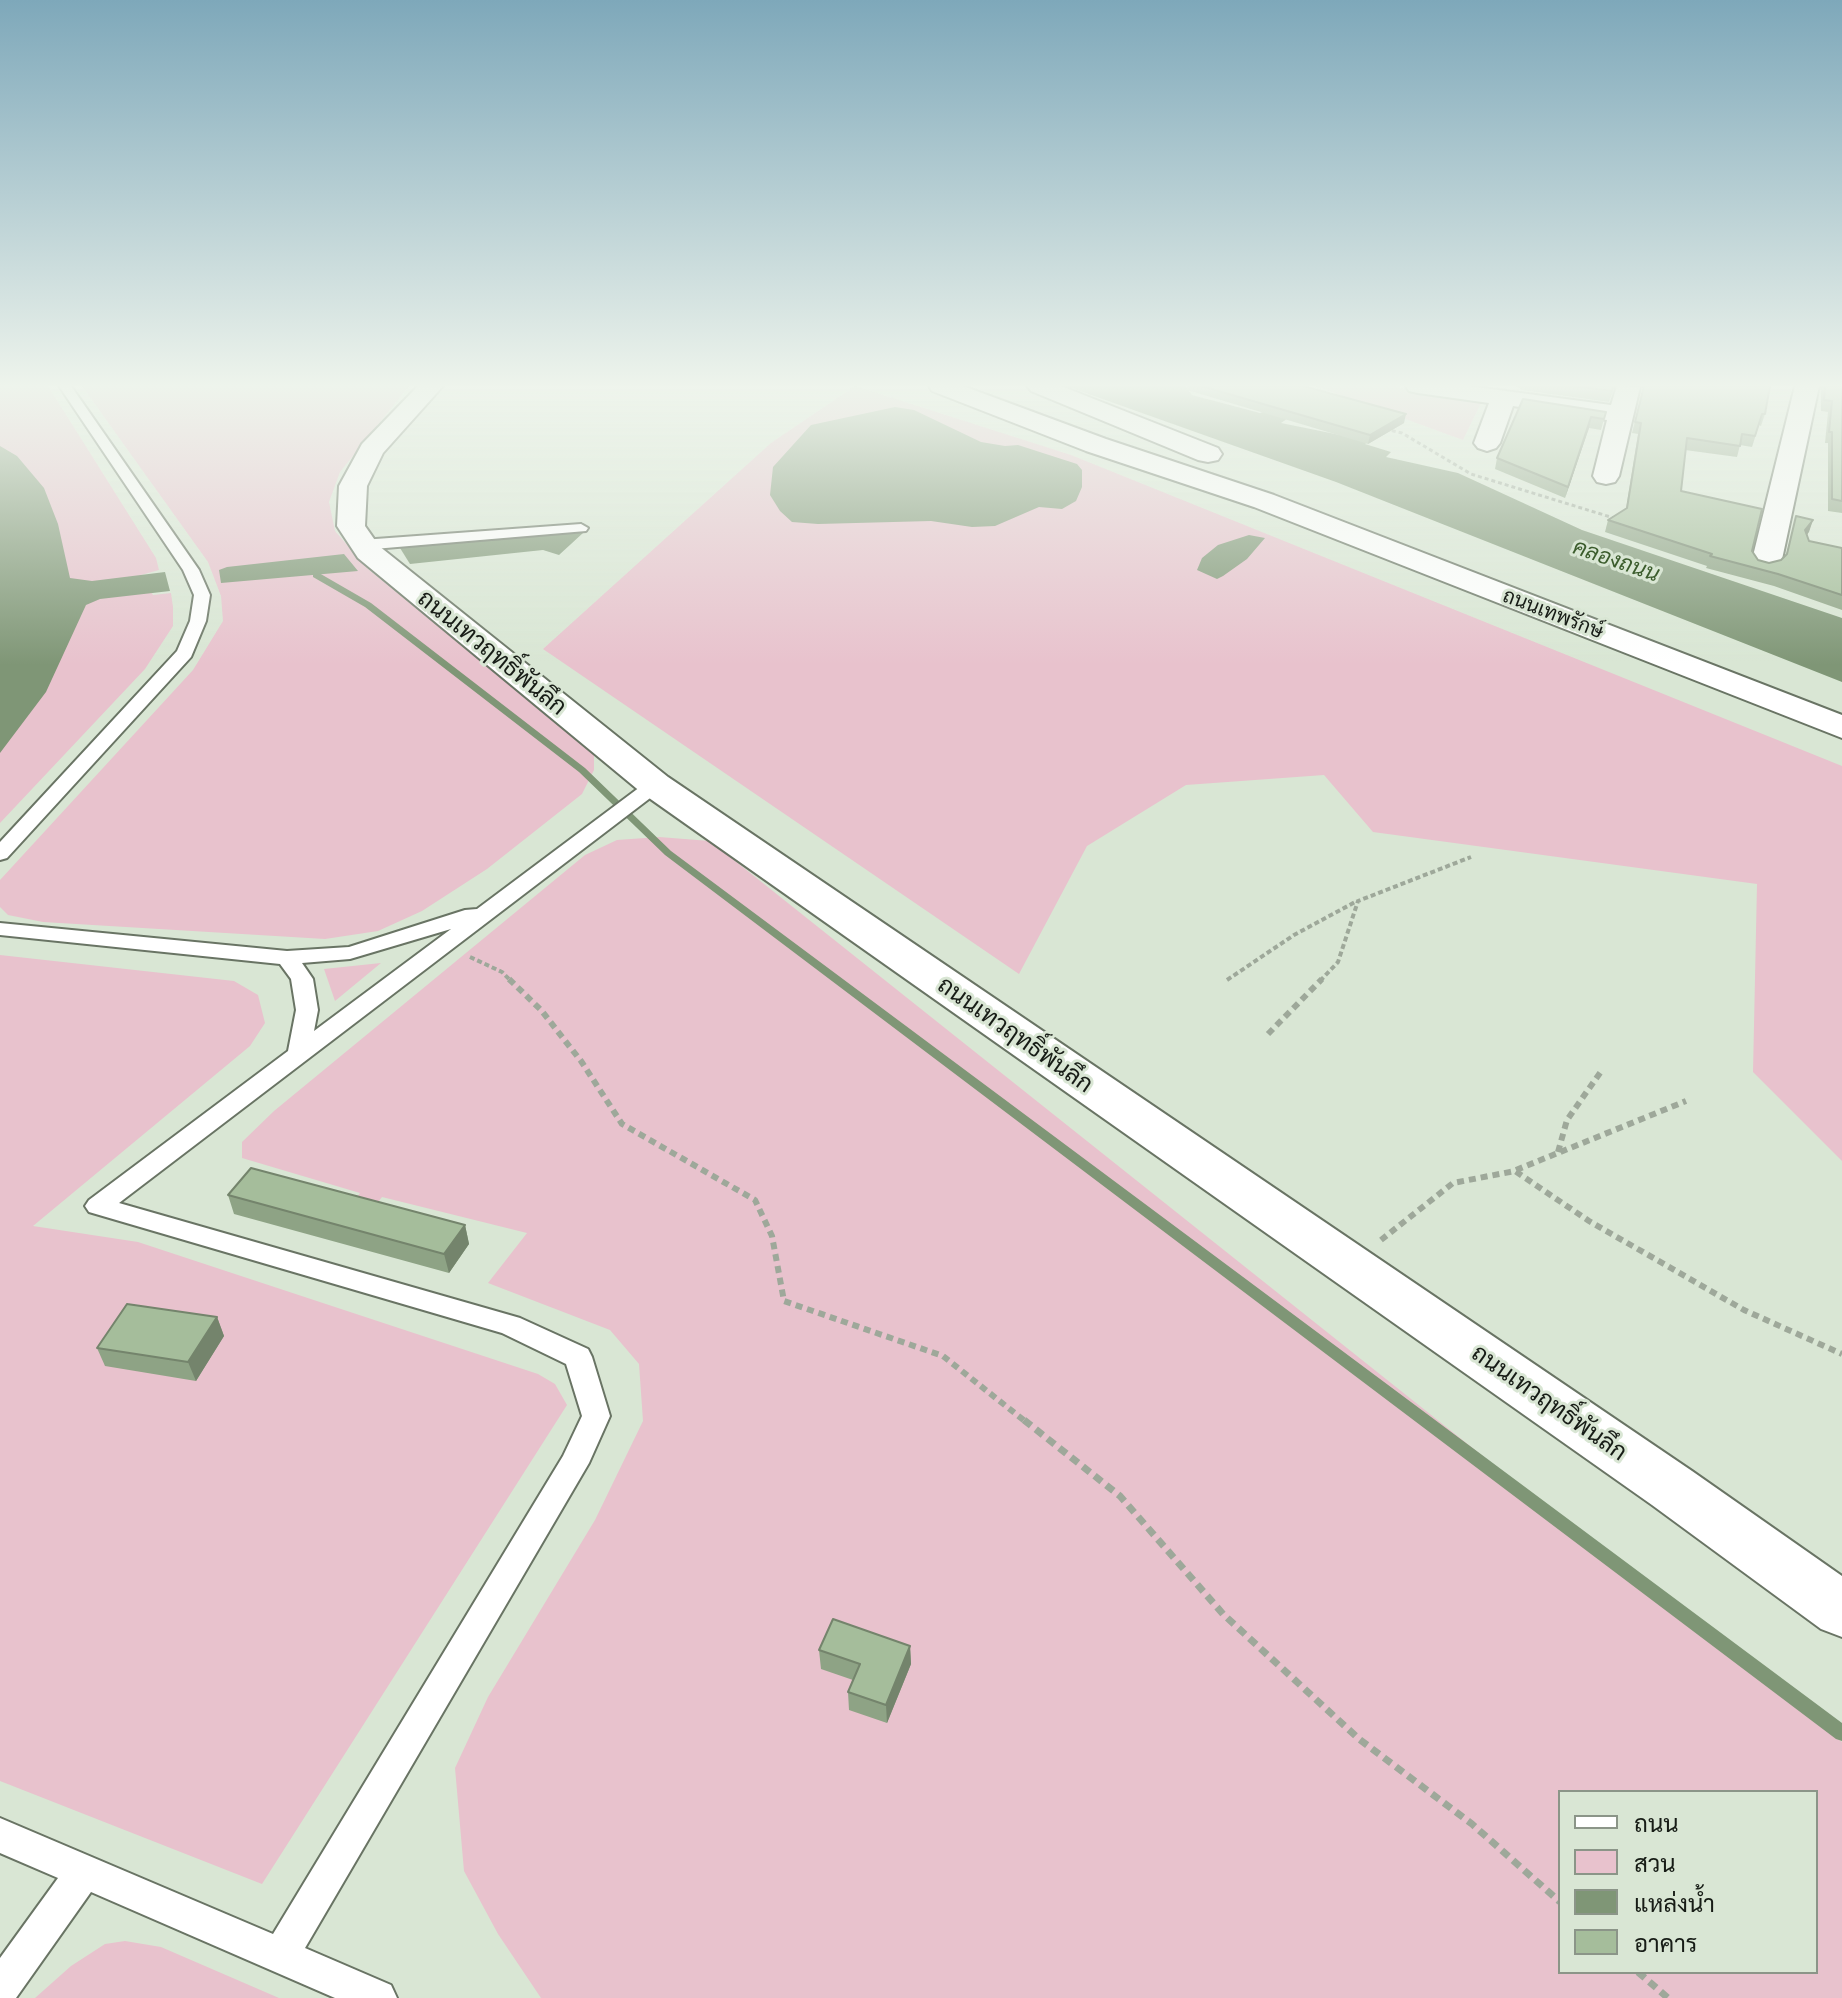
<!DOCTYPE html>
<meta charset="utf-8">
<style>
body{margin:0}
#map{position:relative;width:1842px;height:1998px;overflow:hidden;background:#d9e6d4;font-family:Mulish,Sarabun,sans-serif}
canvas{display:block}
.legend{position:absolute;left:1558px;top:1790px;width:260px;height:184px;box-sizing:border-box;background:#d9e6d4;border:2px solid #8b9588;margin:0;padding:10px 14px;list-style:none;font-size:24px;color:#171c16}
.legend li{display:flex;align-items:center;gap:16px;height:40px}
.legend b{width:40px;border:2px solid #8b9588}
</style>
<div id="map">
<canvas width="1842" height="1998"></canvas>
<ul class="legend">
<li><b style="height:10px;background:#fff"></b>ถนน</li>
<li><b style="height:22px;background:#e8c2cd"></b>สวน</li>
<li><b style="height:22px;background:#7f9676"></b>แหล่งน้ำ</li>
<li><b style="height:22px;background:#a5bd9b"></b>อาคาร</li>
</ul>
</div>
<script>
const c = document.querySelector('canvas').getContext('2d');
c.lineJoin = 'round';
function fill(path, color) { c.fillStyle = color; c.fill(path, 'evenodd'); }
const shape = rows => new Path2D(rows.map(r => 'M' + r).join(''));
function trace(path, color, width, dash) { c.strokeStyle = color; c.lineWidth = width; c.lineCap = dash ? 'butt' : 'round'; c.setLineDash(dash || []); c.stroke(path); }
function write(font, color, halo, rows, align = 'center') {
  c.font = font + ' Mulish,Sarabun,sans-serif'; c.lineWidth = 6; c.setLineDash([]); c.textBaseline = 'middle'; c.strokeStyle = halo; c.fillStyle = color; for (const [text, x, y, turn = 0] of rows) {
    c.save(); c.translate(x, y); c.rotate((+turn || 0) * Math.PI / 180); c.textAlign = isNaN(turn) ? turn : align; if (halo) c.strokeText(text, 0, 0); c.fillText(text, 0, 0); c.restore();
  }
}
const green = shape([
 [0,386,48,386,156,558,159,570,141,575,153,595,171,593,173,607,173,626,145,669,0,823],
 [82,386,409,386,340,472,329,502,335,531,368,569,594,753,594,770,582,794,487,869,422,911,378,931,325,939,43,922,8,915,0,907,0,880,193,670,223,621,221,596,208,562],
 [855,386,1071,455,1842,766,1842,1161,1753,1072,1757,884,1373,832,1324,775,1186,785,1087,846,1019,974,543,649,771,443],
 [1315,386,1400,386,1399,388,1482,401,1463,440],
 [659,837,710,841,1842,1742,1842,1998,541,1998,498,1934,464,1871,455,1768,488,1697,595,1520,643,1421,639,1364,610,1330,488,1283,527,1233,382,1197,349,1240,329,1235,360,1193,242,1158,242,1142,274,1111,585,855,617,840],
 [1560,1792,1816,1792,1816,1972,1560,1972],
 [0,955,234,981,258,995,265,1023,250,1046,33,1226,138,1242,538,1374,555,1384,567,1405,262,1884,0,1781],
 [381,963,335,1001,324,969],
 [125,1941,161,1947,279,1998,35,1998,71,1966,105,1944]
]);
const water = shape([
 [1066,386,1185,386,1192,395,1260,413,1269,410,1291,416,1281,423,1370,441,1365,444,1391,452,1386,457,1458,473,1582,530,1842,618,1842,682,1336,482],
 [895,407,914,410,981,442,1005,446,1018,445,1077,464,1082,470,1082,487,1076,501,1062,509,1039,507,995,526,972,527,931,521,818,524,792,522,780,511,770,495,773,467,811,425],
 [0,446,17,456,44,488,58,524,70,578,92,581,165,572,170,591,100,599,86,605,46,692,0,753],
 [576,530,583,533,559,555,543,550,410,564,400,548],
 [1249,535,1265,538,1247,559,1223,576,1217,579,1197,570,1202,558,1218,545],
 [344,554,358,571,221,583,219,570,227,567]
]);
const stream = shape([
 [313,573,319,573,371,603,585,768,671,851,1842,1723,1842,1741,1836,1739,665,855,579,772,365,607,313,577,313,573]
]);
const pathFar3 = shape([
 [1385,429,1402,433,1471,474,1617,519]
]);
const pathFar2 = shape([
 [470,957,502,972,511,981],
 [1227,980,1294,935,1357,901],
 [1320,981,1338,962,1358,901,1471,857]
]);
const pathFar1 = shape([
 [509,979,541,1010,581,1061,622,1124,755,1200,772,1236,784,1301,943,1356,1026,1422],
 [1268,1034,1322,979],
 [1558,1152,1567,1120,1602,1070],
 [1516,1170,1686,1101],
 [1381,1240,1453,1183,1515,1171,1589,1221,1744,1310,1842,1354]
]);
const path = shape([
 [1024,1420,1120,1496,1223,1614,1359,1739,1472,1824,1560,1902],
 [1638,1972,1668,1998]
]);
const lane = shape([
 [59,386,71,386,199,570,210,595,206,621,191,657,7,858,0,860,0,842,177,651,190,621,194,595,183,570,59,386],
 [581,524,588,528,586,531,362,550,354,545,362,540,581,524],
 [655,779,664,785,662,789,119,1203,520,1318,588,1349,592,1357,610,1416,589,1463,305,1948,391,1985,397,1998,335,1998,91,1892,16,1998,0,1998,0,1958,58,1878,0,1853,0,1818,273,1934,563,1456,582,1416,566,1364,502,1333,89,1212,85,1206,89,1200,288,1051,296,1010,291,979,280,964,0,935,0,923,287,951,349,947,465,910,477,909,648,781,655,779],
 [451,929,314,1031,318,1010,313,979,302,963,350,959,451,929]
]);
const street = shape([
 [418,386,443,386,383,453,367,486,365,526,379,546,668,777,1692,1471,1842,1576,1842,1637,1821,1629,1652,1505,642,793,358,558,337,526,339,486,362,444,418,386],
 [1406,386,1468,386,1611,405,1617,386,1640,387,1619,476,1615,482,1606,484,1597,482,1593,476,1607,420,1513,406,1500,443,1496,448,1487,451,1478,448,1474,443,1489,403,1418,393,1409,391,1406,386],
 [1795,386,1819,386,1781,564,1776,570,1766,573,1756,570,1751,564,1795,386]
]);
const secondary = shape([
 [929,386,963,386,1106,439,1274,495,1842,715,1842,738,1254,507,1086,451,932,391,929,386],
 [1027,386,1061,386,1218,448,1222,454,1218,460,1208,462,1198,460,1031,391,1027,386]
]);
const wall = shape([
 [1187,386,1303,386,1404,423,1368,444,1187,390],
 [1516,386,1615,386,1609,402,1522,390],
 [1641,386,1770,386,1765,414,1761,426,1759,425,1752,447,1740,445,1737,457,1685,450,1681,491,1752,551,1758,560,1769,563,1781,560,1786,555,1796,516,1813,520,1807,535,1809,541,1842,548,1842,610,1774,586,1706,568,1707,566,1605,532,1608,520,1626,509,1638,434,1632,433,1643,388],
 [1821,386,1842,386,1842,513,1828,511,1828,443,1825,443,1828,412,1821,411],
 [1606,412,1601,430,1589,428,1565,498,1495,469,1497,458],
 [228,1195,465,1225,469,1244,449,1273,234,1214],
 [217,1317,224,1336,196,1381,105,1366,97,1348],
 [910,1646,911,1664,887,1723,849,1710,848,1692,853,1680,821,1669,819,1650]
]);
const shadedWall = shape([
 [1406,414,1404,423,1368,444,1370,435],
 [1591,417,1589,428,1565,498,1568,487],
 [1813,520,1809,532,1801,543,1805,530],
 [465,1225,469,1244,449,1273,444,1254],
 [217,1317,224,1336,196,1381,188,1362],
 [910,1646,911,1664,887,1723,886,1705]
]);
const building = shape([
 [1201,386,1303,386,1406,414,1370,435,1201,386],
 [1573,386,1613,386,1612,391,1573,386],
 [1644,386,1770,386,1765,414,1762,414,1755,436,1742,434,1740,446,1687,438,1681,491,1762,509,1752,551,1758,560,1769,563,1781,560,1787,554,1796,516,1813,520,1805,530,1809,541,1842,548,1842,595,1778,574,1710,556,1712,554,1608,520,1627,508,1641,423,1635,422,1644,386],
 [1825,386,1842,386,1842,501,1832,499,1832,432,1829,432,1832,401,1824,400,1825,386],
 [1523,399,1606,412,1604,419,1591,417,1568,487,1497,458,1523,399],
 [251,1168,465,1225,444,1254,228,1195,251,1168],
 [127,1304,217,1317,188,1362,97,1348,127,1304],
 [833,1619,910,1646,886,1705,848,1692,860,1664,819,1650,833,1619]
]);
const farStreetnames = [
 ["ถนนเทพรักษ์",1553,614,21]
];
const farWaternames = [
 ["คลองถนน",1616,561,19]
];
const streetNames = [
 ["ถนนเทวฤทธิ์พันลึก",492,653,39],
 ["ถนนเทวฤทธิ์พันลึก",1015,1035,35],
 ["ถนนเทวฤทธิ์พันลึก",1549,1403,35]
];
fill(green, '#e8c2cd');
fill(water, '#7f9676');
fill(stream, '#7f9676');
trace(lane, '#697464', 4);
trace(street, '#697464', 4);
trace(secondary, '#697464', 4);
trace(pathFar3, '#9ea89a', 3, [4, 3]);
trace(pathFar2, '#9ea89a', 4, [5, 3]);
trace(pathFar1, '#9ea89a', 6, [7, 5]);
trace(path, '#9ea89a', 7, [9, 6]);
fill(lane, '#fff');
fill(street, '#fff');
fill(secondary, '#fff');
fill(wall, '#8ea385');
fill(shadedWall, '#74846c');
fill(building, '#a5bd9b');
trace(building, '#74846c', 2);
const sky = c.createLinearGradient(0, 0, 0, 665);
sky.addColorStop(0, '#7ea8ba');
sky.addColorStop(0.58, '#eef4ec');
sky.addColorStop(1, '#eef4ec00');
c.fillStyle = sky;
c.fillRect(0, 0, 1842, 665);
write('20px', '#171c16', '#d9e6d4', farStreetnames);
write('italic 22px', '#3b5c2c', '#d9e6d4', farWaternames);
write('24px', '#171c16', '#d9e6d4', streetNames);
</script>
